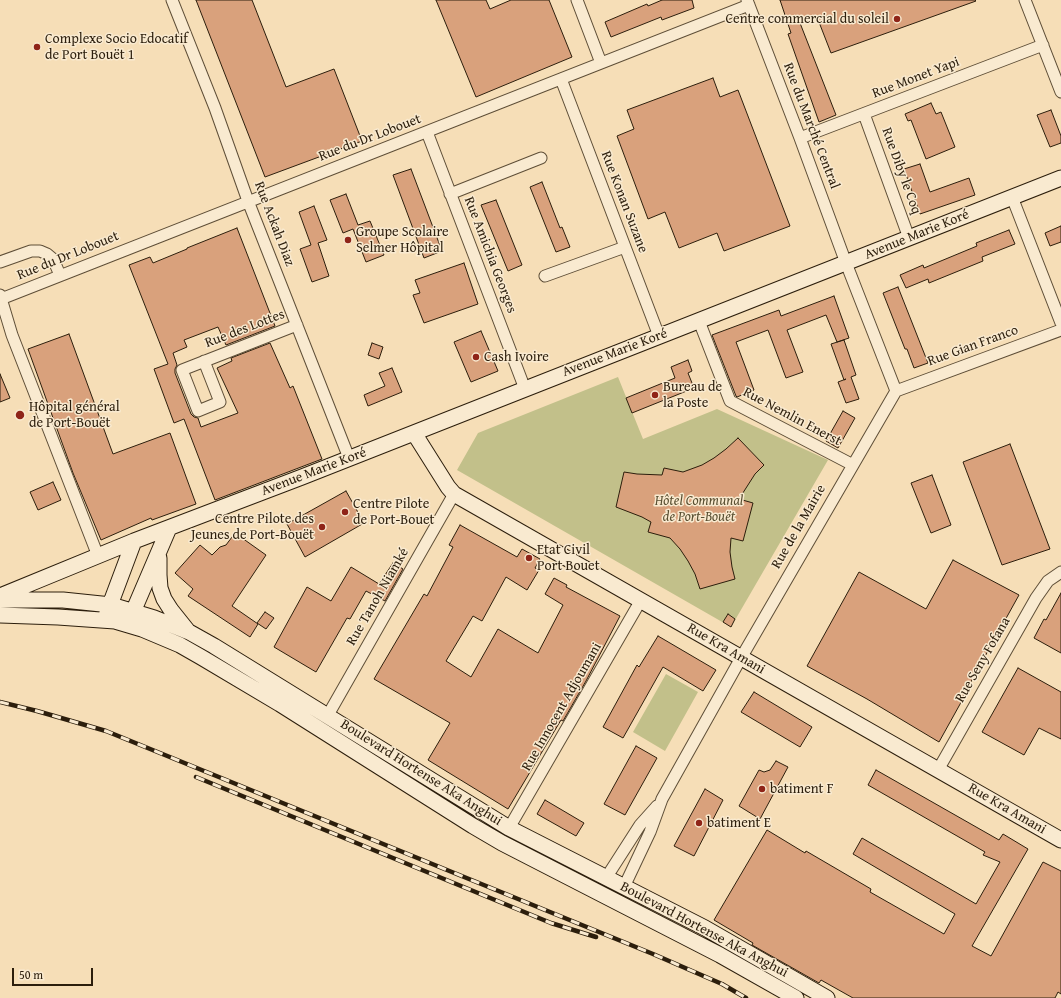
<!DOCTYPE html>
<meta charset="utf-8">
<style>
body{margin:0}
#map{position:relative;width:1061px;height:998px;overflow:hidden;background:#f6deb7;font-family:"Gentium Book Plus",serif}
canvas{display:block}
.scale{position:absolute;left:12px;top:968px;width:81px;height:18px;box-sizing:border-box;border:2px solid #2c1e0c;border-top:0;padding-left:5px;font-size:12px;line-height:14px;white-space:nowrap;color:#2c1e0c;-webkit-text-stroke:3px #f9ead0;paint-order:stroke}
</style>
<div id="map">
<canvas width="1061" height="998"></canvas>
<div class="scale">50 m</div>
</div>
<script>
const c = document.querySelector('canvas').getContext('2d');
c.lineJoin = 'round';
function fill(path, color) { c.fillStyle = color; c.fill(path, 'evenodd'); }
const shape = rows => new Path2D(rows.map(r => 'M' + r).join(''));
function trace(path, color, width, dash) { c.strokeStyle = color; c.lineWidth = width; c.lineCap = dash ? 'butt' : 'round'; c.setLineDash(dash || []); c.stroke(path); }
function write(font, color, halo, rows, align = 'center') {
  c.font = font + ' "Gentium Book Plus",serif'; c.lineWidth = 3; c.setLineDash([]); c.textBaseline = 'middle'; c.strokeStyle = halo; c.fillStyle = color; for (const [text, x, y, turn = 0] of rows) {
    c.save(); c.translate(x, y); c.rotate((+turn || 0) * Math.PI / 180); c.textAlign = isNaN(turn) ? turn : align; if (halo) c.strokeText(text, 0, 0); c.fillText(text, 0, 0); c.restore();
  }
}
const green = shape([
 [618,377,643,439,717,409,828,460,731,627,457,470,478,433],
 [666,674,698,692,665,751,633,732]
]);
const building = shape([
 [196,0,252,0,286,87,334,69,362,141,265,177,196,0],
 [436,0,486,0,490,9,511,0,549,0,572,57,476,97,436,0],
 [662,0,692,0,694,8,662,20,661,17,611,37,605,22,647,4,648,6,662,0],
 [780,0,975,0,976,1,831,53,817,17,800,23,836,115,819,122,788,34,791,33,780,0],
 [713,78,720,97,738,90,790,226,724,251,717,233,679,248,665,212,648,219,617,136,634,129,627,110,713,78],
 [931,103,936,114,941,112,955,147,926,159,911,120,908,121,905,114,931,103],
 [1051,110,1061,136,1061,143,1050,147,1037,115,1051,110],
 [920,164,930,192,969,178,975,195,920,214,904,169,920,164],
 [411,169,442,251,424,258,393,175,411,169],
 [542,182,560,228,562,227,570,247,556,252,530,187,542,182],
 [346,194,358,225,370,221,384,255,366,262,353,229,343,233,330,200,346,194],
 [496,200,522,265,508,271,481,205,496,200],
 [314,206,327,240,318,243,329,276,312,282,300,249,311,245,299,212,314,206],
 [1061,226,1061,242,1050,246,1045,233,1061,226],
 [237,228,275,326,226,345,218,327,184,340,187,347,173,353,177,365,175,369,175,373,191,414,194,417,198,418,201,427,238,413,217,368,232,361,231,358,270,343,290,388,293,386,322,459,215,500,184,419,174,423,154,369,168,364,129,265,150,257,153,263,187,249,187,248,237,228],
 [1009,230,1015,244,982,257,983,261,929,283,928,279,906,288,900,275,923,265,924,268,977,246,976,243,1009,230],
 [464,263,478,304,424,323,413,295,420,293,415,280,464,263],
 [898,287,928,363,914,368,907,349,905,349,883,293,898,287],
 [834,296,849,338,837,342,826,315,787,330,803,372,786,378,768,330,736,342,754,390,737,397,736,396,712,335,779,310,781,316,834,296],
 [481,331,498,371,471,382,454,342,481,331],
 [69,334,113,454,170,433,196,504,152,520,151,518,101,540,73,473,28,349,69,334],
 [844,340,856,375,851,377,859,399,846,403,838,382,846,379,844,380,831,344,844,340],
 [372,343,383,347,379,359,368,355,372,343],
 [688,360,692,371,688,373,694,388,632,413,626,398,675,378,671,367,688,360],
 [392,368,402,392,368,406,364,395,385,386,379,373,392,368],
 [0,374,10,398,0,402,0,374],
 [843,411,855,418,838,448,826,441,843,411],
 [738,438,764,465,755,474,739,499,753,503,743,541,731,538,730,552,732,567,735,579,700,589,695,574,688,561,680,549,670,538,648,532,651,522,642,517,616,507,624,472,637,474,662,475,664,468,683,472,702,465,714,458,726,449,738,438],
 [1010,444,1050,549,1002,565,963,462,1010,444],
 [932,475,951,525,931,533,911,483,932,475],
 [53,482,61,500,38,510,30,492,53,482],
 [346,491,364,523,305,557,287,524,346,491],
 [460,525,517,557,522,549,540,559,535,568,539,570,527,590,506,577,482,621,473,616,446,661,471,677,498,629,538,653,563,605,545,594,554,578,567,585,566,587,620,616,586,681,563,721,561,720,508,809,428,760,450,723,374,679,424,594,427,596,453,547,449,545,460,525],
 [235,533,266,555,232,606,258,624,250,637,188,596,193,589,175,573,200,545,212,555,220,547,226,545,235,533],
 [953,560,1019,595,963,696,964,697,939,742,867,699,807,666,859,572,926,609,953,560],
 [393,563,403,569,385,601,366,591,350,619,347,618,316,672,274,647,307,587,331,601,351,567,379,584,393,563],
 [1061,593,1061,653,1034,638,1044,619,1046,620,1061,593],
 [265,612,274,618,266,629,257,623,265,612],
 [728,614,735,619,731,627,723,622,728,614],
 [658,636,716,670,703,691,663,667,623,738,603,727,637,665,639,667,658,636],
 [1018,668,1061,692,1061,739,1039,728,1024,755,982,732,1018,668],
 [754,692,812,727,800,747,741,712,754,692],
 [636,746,657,758,625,815,604,804,636,746],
 [776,761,788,767,760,819,739,806,759,770,764,772,770,770,776,761],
 [876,770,999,840,1003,834,1028,849,972,946,991,956,1043,862,1061,871,1061,994,1058,992,1055,998,853,998,821,980,819,983,752,945,753,943,714,920,767,830,805,853,806,851,871,889,870,892,944,934,955,914,853,854,862,838,976,904,1000,862,983,855,985,852,868,785,876,770],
 [705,789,723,800,694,856,674,846,705,789],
 [545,800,584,823,576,836,537,814,545,800]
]);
const street = shape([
 [172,0,215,108,248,201,349,458],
 [577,0,601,63],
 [747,0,800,138,846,263,896,391],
 [1025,0,1061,92],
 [561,79,659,336],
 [864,114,909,238],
 [427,132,525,389],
 [800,138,1043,45],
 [450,194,541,158],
 [1012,197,1061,323],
 [0,262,31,251,40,251,47,254,53,259,60,275],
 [545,276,625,247],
 [0,295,12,335,98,556],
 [1,299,749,5],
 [699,321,730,401,853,465],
 [204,361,220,402,198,411,182,370,297,325],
 [896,391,1061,330],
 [328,715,454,494],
 [938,770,1036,598,1048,581,1061,572],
 [509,828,641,600],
 [606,878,640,825,657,806],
 [624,887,650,832,662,799,741,658,896,391]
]);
const secondary = shape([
 [414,433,448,487,454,494,1061,840],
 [159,558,159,575,160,588,164,599,171,610,187,630],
 [0,596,134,541,302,477,1061,178],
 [0,600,63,600,111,605,154,618,189,632,214,646,509,828,705,928,827,998],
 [107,613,134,541],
 [0,615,58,617,115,621,142,629,180,645,201,657,280,704,473,826,502,843,720,955,796,998],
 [130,619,169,528]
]);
const rail = shape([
 [0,702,37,711,106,731,653,954,722,984,746,998],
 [196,777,551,923,596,937]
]);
const markers = [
 [897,19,4,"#8f2418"],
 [37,47,4,"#8f2418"],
 [348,240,4,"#8f2418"],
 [476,357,4,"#8f2418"],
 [655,395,4,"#8f2418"],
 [20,415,5,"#8f2418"],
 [345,512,4,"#8f2418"],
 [322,527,4,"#8f2418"],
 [529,558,4,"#8f2418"],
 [762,789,4,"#8f2418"],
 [699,823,4,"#8f2418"]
];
const poiNames = [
 ["Centre commercial du soleil",889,19,"right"],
 ["Complexe Socio Edocatif",45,39],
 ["de Port Bouët 1",45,55],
 ["Groupe Scolaire",356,232],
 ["Selmer Hôpital",356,248],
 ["Cash Ivoire",484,357],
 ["Bureau de",663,387],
 ["la Poste",663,403],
 ["Hôpital général",29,407],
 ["de Port-Bouët",29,423],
 ["Centre Pilote",353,504],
 ["de Port-Bouet",353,520],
 ["Centre Pilote des",314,519,"right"],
 ["Jeunes de Port-Bouët",314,535,"right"],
 ["Etat Civil",537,550],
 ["Port Bouet",537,566],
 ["batiment F",770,789],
 ["batiment E",707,823]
];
const streetNames = [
 ["Rue Monet Yapi",916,78,-21],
 ["Rue du Marché Central",811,126,69],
 ["Rue du Dr Lobouet",370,138,-21],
 ["Rue Diby le Coq",901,171,70],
 ["Rue Konan Suzane",624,202,69],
 ["Rue Ackah Diaz",274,224,69],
 ["Avenue Marie Koré",917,235,-22],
 ["Rue Amichia Georges",490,255,69],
 ["Rue du Dr Lobouet",68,256,-22],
 ["Rue des Lottes",245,329,-21],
 ["Rue Gian Franco",973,346,-20],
 ["Avenue Marie Koré",615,353,-21],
 ["Rue Nemlin Enerst",792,417,28],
 ["Avenue Marie Koré",314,472,-21],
 ["Rue de la Mairie",799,527,-60],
 ["Rue Tanoh Niamké",378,597,-60],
 ["Rue Kra Amani",726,649,30],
 ["Rue Seny Fofana",983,660,-60],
 ["Rue Innocent Adjoumani",562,707,-60],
 ["Boulevard Hortense Aka Anghui",421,773,32],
 ["Rue Kra Amani",1007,809,30],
 ["Boulevard Hortense Aka Anghui",704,930,28]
];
const parkNames = [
 ["Hôtel Communal",699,501],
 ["de Port-Bouët",699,517]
];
fill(green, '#c2c08a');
fill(building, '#d9a17c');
trace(building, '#2c1e0c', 1);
trace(street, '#5e4e37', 13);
trace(secondary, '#2c1e0c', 17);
trace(street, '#f9ead0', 11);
trace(secondary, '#f9ead0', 15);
trace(rail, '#2c1e0c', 4.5);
trace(rail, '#f9ead0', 3, [9]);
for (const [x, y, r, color] of markers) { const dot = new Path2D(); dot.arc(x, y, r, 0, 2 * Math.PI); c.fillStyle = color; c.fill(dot); trace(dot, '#f9ead0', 1.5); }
write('14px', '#2c1e0c', '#f9ead0', poiNames, 'left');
write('14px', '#2c1e0c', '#f9ead0', streetNames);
write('italic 14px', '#594f32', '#f9ead0', parkNames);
</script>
